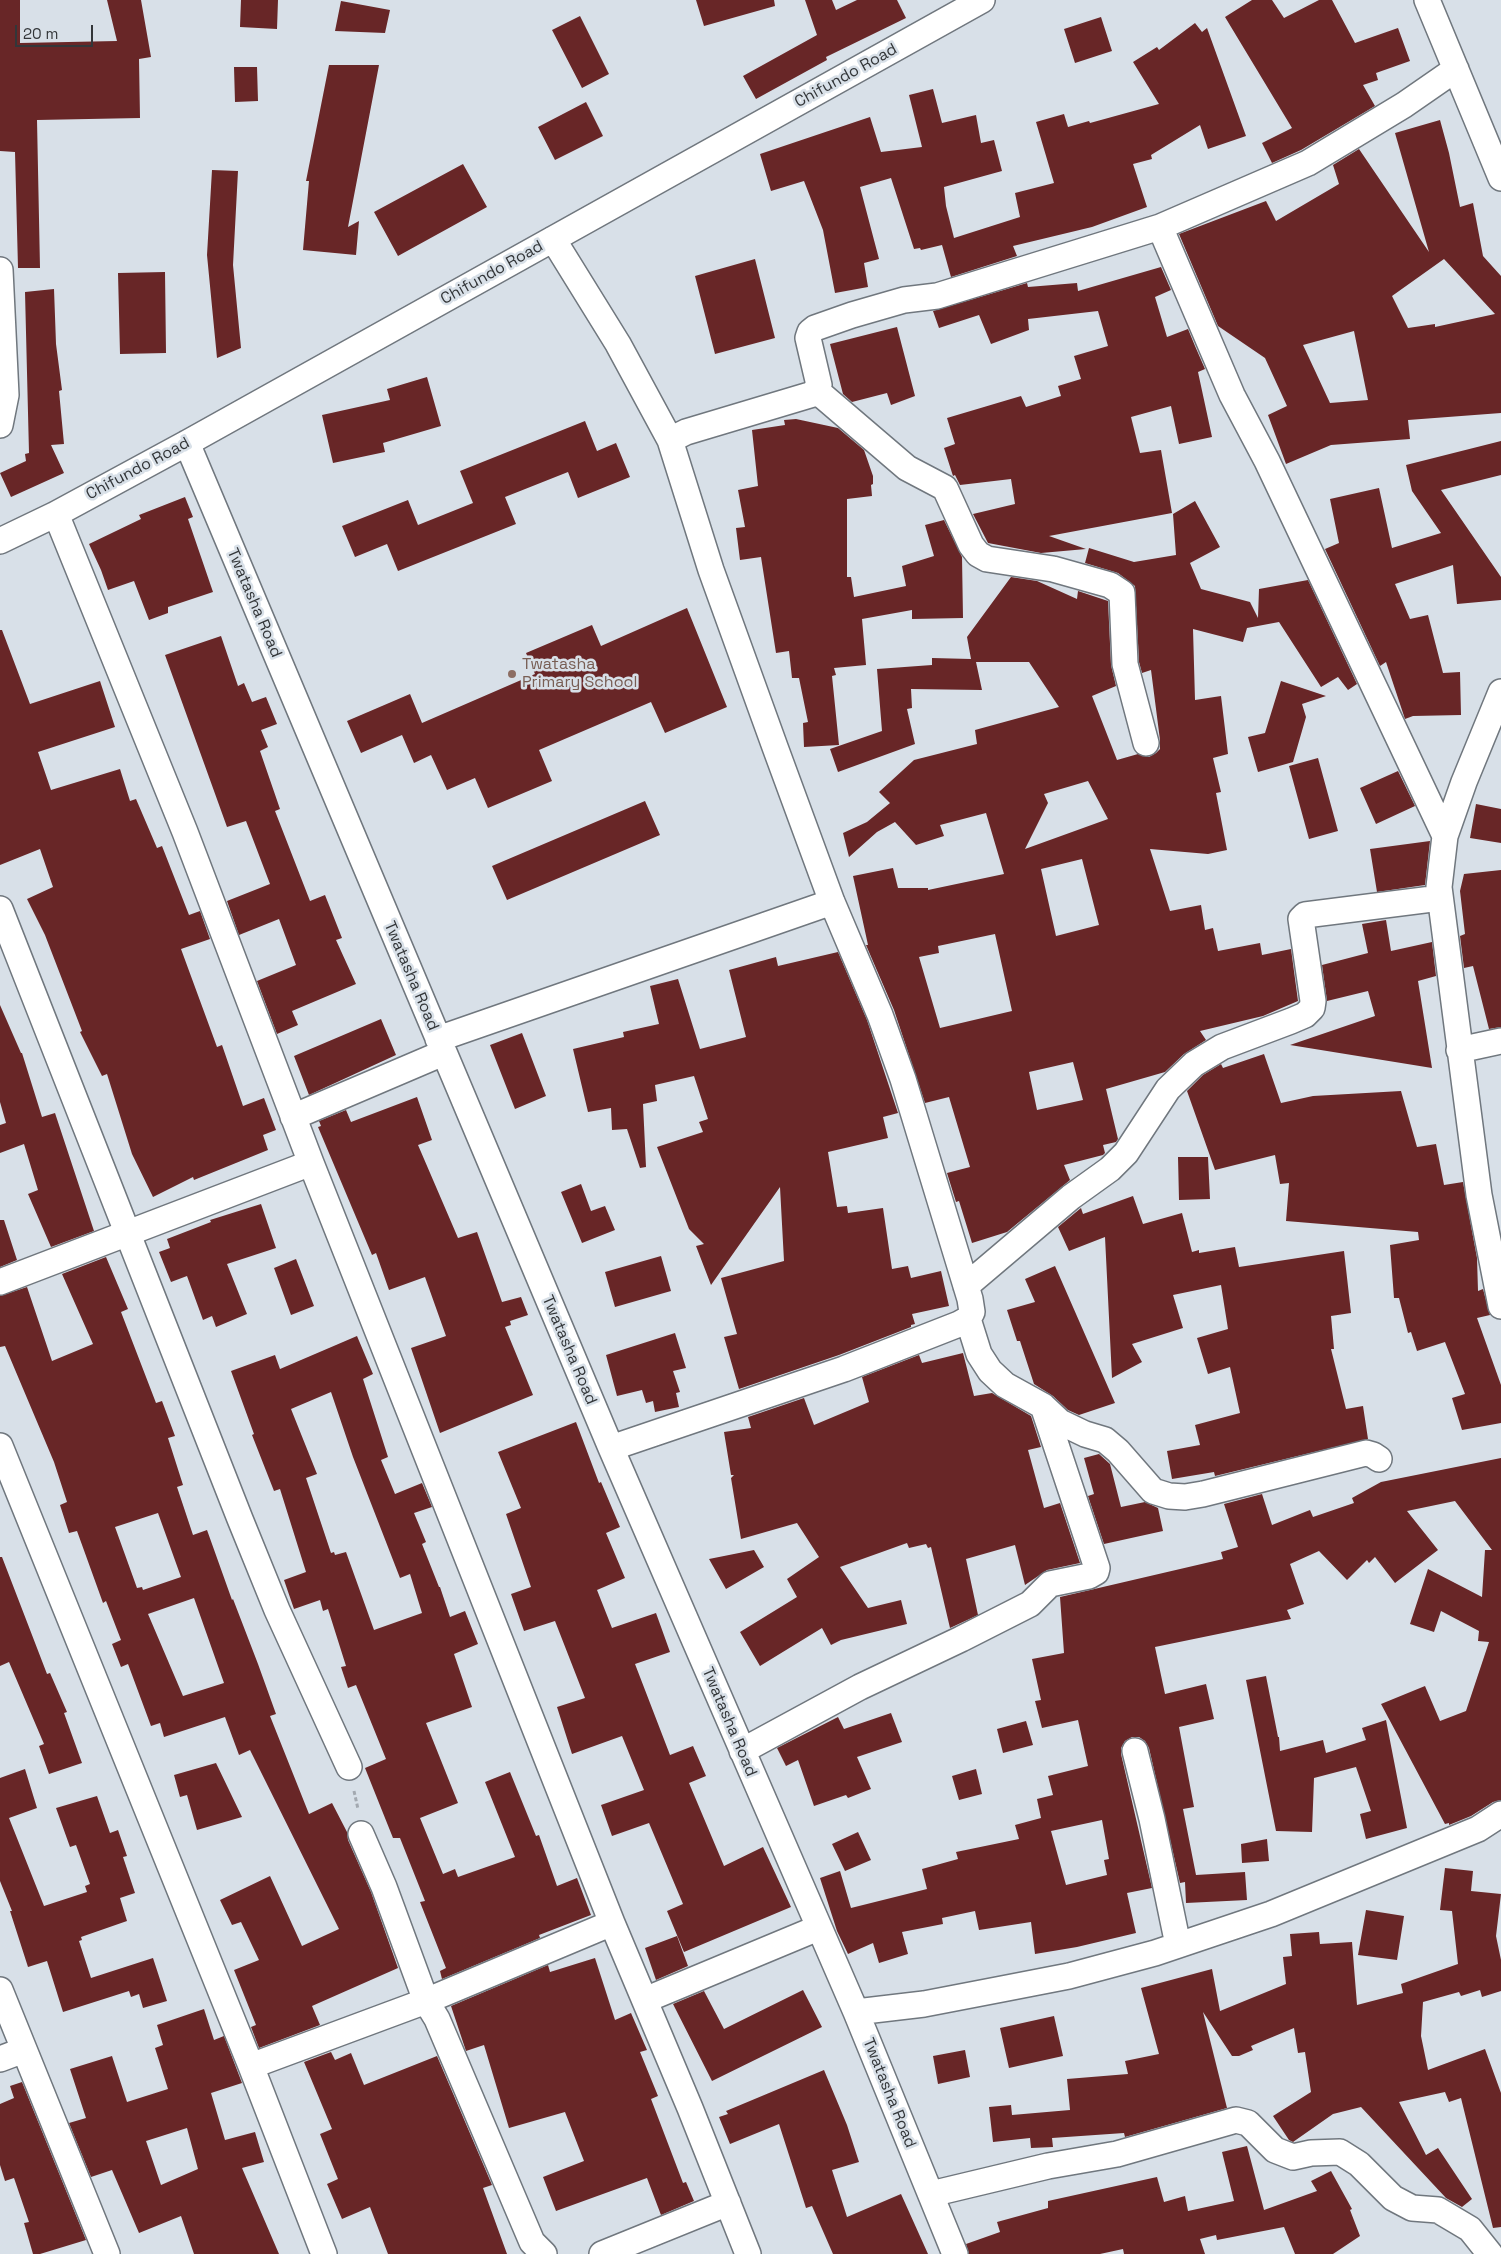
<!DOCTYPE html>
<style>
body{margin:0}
#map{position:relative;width:1501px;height:2254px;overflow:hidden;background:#d8e0e8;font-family:"Space Grotesk",sans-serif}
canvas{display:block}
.scale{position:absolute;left:15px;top:25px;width:78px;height:22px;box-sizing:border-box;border:2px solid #333639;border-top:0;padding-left:6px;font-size:15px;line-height:18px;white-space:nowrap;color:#333639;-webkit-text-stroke:4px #d8e0e8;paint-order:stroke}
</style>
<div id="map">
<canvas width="1501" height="2254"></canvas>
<div class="scale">20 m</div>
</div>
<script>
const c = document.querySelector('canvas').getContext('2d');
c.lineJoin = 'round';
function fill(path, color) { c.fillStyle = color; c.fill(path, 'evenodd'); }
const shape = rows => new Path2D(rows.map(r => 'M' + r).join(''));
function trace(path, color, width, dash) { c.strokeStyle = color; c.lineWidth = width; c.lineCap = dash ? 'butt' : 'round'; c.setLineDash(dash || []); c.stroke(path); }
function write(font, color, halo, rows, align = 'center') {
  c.font = font + ' "Space Grotesk",sans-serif'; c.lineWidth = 5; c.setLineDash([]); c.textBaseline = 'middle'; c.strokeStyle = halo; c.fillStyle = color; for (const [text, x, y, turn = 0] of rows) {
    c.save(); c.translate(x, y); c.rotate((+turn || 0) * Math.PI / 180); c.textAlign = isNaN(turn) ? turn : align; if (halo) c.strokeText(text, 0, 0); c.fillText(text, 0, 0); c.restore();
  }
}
const building = shape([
 [0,0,20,0,20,43,117,41,107,0,141,0,151,57,139,59,140,118,37,120,40,268,18,268,15,152,0,151],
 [241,0,278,0,277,29,240,27],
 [696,0,774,0,775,6,704,26],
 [805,0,832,0,836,10,857,0,897,0,906,18,826,57,827,60,756,99,743,76,817,35],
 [1252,0,1272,0,1284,18,1319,0,1332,0,1355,43,1398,28,1410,61,1376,73,1378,80,1363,85,1375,106,1301,150,1272,163,1262,143,1292,128,1225,17],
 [341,1,390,10,385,33,335,31],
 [580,16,609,74,582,88,552,30],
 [1101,17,1112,51,1075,63,1064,29],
 [1195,23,1202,32,1207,28,1246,136,1208,149,1200,125,1151,155,1152,159,1133,164,1147,207,1092,227,1013,246,1017,256,951,277,942,245,921,250,920,248,914,249,891,178,860,187,879,259,864,263,868,287,835,293,823,230,804,181,771,191,760,154,870,117,881,152,922,147,909,95,933,89,942,123,976,115,981,143,994,140,1002,171,944,187,946,206,954,238,1020,217,1015,193,1054,183,1036,122,1064,114,1068,127,1089,121,1090,123,1159,104,1133,62,1157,47,1159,50],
 [329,65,379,65,348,227,359,221,356,255,303,250,309,181,306,181],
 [234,67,257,67,258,101,235,102],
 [586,102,603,136,555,160,538,127],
 [1440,120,1449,153,1460,207,1473,203,1483,256,1501,276,1501,413,1408,420,1410,439,1331,445,1286,464,1268,415,1287,406,1265,358,1218,326,1179,234,1266,201,1276,221,1339,184,1333,165,1359,149,1429,252,1395,133],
 [1444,259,1495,314,1435,327,1435,324,1408,328,1392,296],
 [1354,331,1368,400,1330,403,1303,345],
 [463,164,487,207,398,256,374,212],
 [212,170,238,171,233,265,241,348,217,358,207,255],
 [755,259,775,338,715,354,695,276],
 [1161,267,1171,290,1155,297,1167,337,1188,329,1195,346,1205,369,1198,372,1212,437,1179,444,1171,406,1131,417,1140,453,1161,450,1172,513,1049,536,1086,549,1041,553,988,543,973,514,1015,504,1011,479,960,485,955,475,953,476,944,448,955,444,947,418,1021,396,1026,407,1061,396,1058,386,1081,379,1074,356,1108,346,1098,311,1028,319,1029,330,991,344,979,315,939,328,933,311,1027,283,1028,287,1077,283,1078,291],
 [165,272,166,353,120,354,118,273],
 [54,289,56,344,62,390,59,391,64,444,51,445,64,473,11,497,0,473,26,461,25,454,29,453,25,292],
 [897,327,915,396,891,405,887,393,852,402,843,394,830,344],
 [427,377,441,426,383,443,385,452,333,463,322,415,390,400,387,389],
 [796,419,838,428,864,450,873,476,873,484,871,485,872,496,847,499,847,577,851,577,854,597,906,586,902,566,934,556,925,525,944,520,962,557,963,618,912,619,912,610,862,619,866,665,834,668,836,675,832,676,839,745,804,747,803,723,808,722,799,678,792,678,789,651,776,653,761,557,740,560,736,528,745,527,738,490,758,486,752,430,785,425,784,420],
 [585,421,597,451,616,443,630,477,578,498,568,472,505,497,516,524,398,571,387,544,355,557,342,526,408,500,418,525,473,503,460,471],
 [1501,441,1501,475,1441,490,1501,577,1501,600,1457,604,1453,565,1395,584,1410,619,1428,615,1443,673,1460,672,1461,715,1413,716,1405,719,1386,662,1380,666,1325,549,1339,543,1330,499,1379,488,1392,548,1441,533,1412,491,1406,465],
 [185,497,193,517,188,519,213,592,168,607,168,613,149,620,134,581,108,590,101,570,89,544,141,519,139,515],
 [1195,501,1220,547,1190,563,1201,589,1250,602,1258,618,1259,589,1308,580,1357,684,1348,690,1338,677,1321,687,1279,622,1247,628,1243,642,1193,629,1195,700,1221,696,1228,754,1213,758,1221,792,1216,793,1227,850,1208,854,1150,849,1170,911,1201,905,1205,930,1213,928,1218,951,1260,943,1262,955,1291,949,1298,1001,1263,1016,1200,1031,1206,1040,1184,1054,1165,1072,1106,1089,1118,1139,1116,1142,1103,1145,1105,1153,1103,1155,1064,1165,1070,1180,1007,1232,972,1243,959,1201,956,1202,947,1173,970,1167,949,1097,925,1103,894,1010,866,945,868,945,853,876,893,868,898,888,928,888,928,890,1004,874,986,813,940,825,944,836,916,845,895,822,877,832,849,857,843,833,867,822,890,803,879,792,914,760,977,744,975,730,1059,707,1029,662,976,662,982,690,911,689,912,708,907,709,915,744,838,772,830,749,882,731,877,669,932,665,932,658,971,659,967,637,1011,577,1037,581,1077,599,1078,591,1108,601,1111,665,1116,686,1092,696,1117,760,1138,754,1149,757,1156,753,1160,749,1160,740,1151,670,1142,673,1139,662,1135,586,1118,573,1085,563,1089,548,1134,562,1176,555,1173,514],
 [1088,781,1108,819,1025,849,1048,803,1044,794],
 [1082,859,1099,925,1056,936,1041,869],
 [995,934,1012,1011,940,1028,919,957,939,953,938,946],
 [1073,1062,1083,1100,1037,1110,1029,1072],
 [687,608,727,707,665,733,651,702,539,750,552,781,488,808,475,778,447,790,431,755,414,763,402,735,361,753,347,721,410,694,422,723,535,674,526,653,592,625,601,646],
 [0,630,2,630,30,704,100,681,115,727,38,752,51,790,120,769,130,801,136,799,157,848,162,846,189,915,200,911,210,939,181,949,217,1047,222,1045,243,1106,264,1098,276,1130,263,1135,268,1150,194,1180,193,1177,153,1197,132,1154,107,1074,102,1076,80,1032,82,1031,45,935,27,899,53,887,40,849,0,865],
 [221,636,238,686,244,683,252,702,266,697,277,724,261,730,268,747,260,751,280,809,275,811,310,901,325,895,342,938,336,940,356,984,292,1011,298,1025,277,1034,257,981,296,965,279,919,239,935,227,901,270,884,246,821,227,827,165,655],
 [1281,681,1326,696,1302,704,1306,717,1293,762,1258,772,1248,737,1265,733],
 [1318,758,1338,831,1309,839,1289,766],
 [1398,771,1415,806,1376,824,1360,788],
 [645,801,660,835,507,900,492,866],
 [1476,804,1501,809,1501,843,1470,838],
 [1430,841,1425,885,1377,892,1370,849],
 [1501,870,1501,1027,1489,1029,1473,966,1464,968,1460,936,1465,934,1460,891,1464,874],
 [1386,920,1391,951,1432,942,1436,976,1418,981,1432,1068,1290,1045,1375,1016,1368,991,1327,1001,1322,965,1368,953,1362,924],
 [838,952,867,1020,898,1113,883,1117,888,1138,828,1152,837,1207,847,1206,848,1213,883,1208,892,1269,908,1266,911,1278,941,1271,949,1306,912,1314,915,1324,911,1325,911,1327,839,1355,739,1389,724,1337,737,1334,721,1278,784,1261,780,1187,711,1285,696,1246,704,1244,689,1229,657,1147,703,1132,699,1122,708,1119,694,1076,655,1085,657,1101,643,1104,646,1167,640,1168,627,1129,612,1130,611,1108,588,1112,573,1049,624,1037,623,1032,659,1024,650,986,678,979,700,1049,746,1037,729,970,776,957,778,966],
 [0,1005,21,1053,22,1053,42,1117,55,1113,94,1231,51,1247,28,1194,38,1190,24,1144,0,1153,0,1125,6,1123,0,1102],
 [381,1019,396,1055,309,1095,294,1056],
 [522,1033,546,1096,515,1109,490,1045],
 [1264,1054,1281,1103,1313,1096,1401,1091,1417,1147,1436,1144,1444,1185,1463,1182,1477,1258,1478,1291,1483,1289,1490,1315,1477,1318,1501,1385,1501,1423,1462,1430,1452,1398,1465,1394,1445,1342,1417,1351,1411,1332,1408,1333,1399,1298,1394,1298,1390,1245,1419,1240,1418,1232,1286,1221,1289,1183,1280,1184,1275,1155,1215,1170,1187,1091,1203,1075,1221,1064,1223,1068],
 [417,1097,432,1140,418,1145,458,1238,477,1232,502,1302,521,1297,528,1315,510,1321,511,1325,505,1327,533,1395,440,1433,411,1348,446,1336,425,1277,389,1290,376,1253,372,1255,318,1127,321,1126,319,1121,346,1110,351,1122],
 [1178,1157,1208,1157,1210,1199,1179,1200],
 [581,1184,591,1211,605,1206,615,1230,582,1243,561,1192],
 [1133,1196,1143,1224,1182,1213,1192,1252,1199,1250,1199,1253,1235,1247,1239,1267,1344,1251,1351,1313,1331,1316,1334,1349,1331,1349,1346,1409,1363,1406,1368,1439,1215,1476,1214,1472,1172,1479,1167,1451,1200,1445,1195,1425,1240,1413,1230,1367,1208,1374,1197,1338,1228,1329,1221,1285,1173,1295,1183,1328,1132,1344,1142,1362,1112,1378,1105,1237,1069,1251,1058,1227,1081,1208,1083,1214],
 [261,1204,276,1248,227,1264,247,1314,216,1327,212,1316,203,1320,187,1276,171,1282,159,1252,170,1248,167,1239,211,1222,210,1220],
 [0,1220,4,1220,17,1260,0,1267],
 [661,1256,671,1291,615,1307,605,1272],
 [106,1257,128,1309,121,1312,156,1403,162,1401,175,1436,168,1438,183,1485,177,1487,193,1535,207,1530,232,1600,233,1599,258,1664,276,1714,270,1716,309,1814,332,1803,347,1832,348,1840,371,1892,398,1968,312,2006,320,2025,259,2048,251,2027,256,2025,234,1970,259,1960,241,1922,232,1925,220,1900,270,1876,302,1946,339,1929,250,1750,239,1755,225,1717,164,1737,160,1723,151,1726,128,1664,121,1667,112,1644,121,1640,106,1601,103,1603,77,1531,69,1533,60,1505,67,1502,54,1462,5,1346,0,1347,0,1296,27,1287,52,1361,93,1344,62,1274],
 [158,1513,181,1577,143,1590,142,1587,137,1588,115,1527],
 [194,1598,224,1683,183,1696,148,1614],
 [296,1259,314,1306,291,1315,274,1268],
 [1055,1266,1115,1403,1079,1415,1068,1410,1053,1396,1034,1384,1020,1341,1017,1341,1007,1310,1035,1302,1025,1279],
 [675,1333,686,1368,673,1371,680,1392,676,1393,679,1407,655,1412,653,1401,646,1403,642,1390,617,1396,606,1355],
 [357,1336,373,1374,363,1379,388,1457,381,1460,395,1494,422,1483,432,1507,414,1513,426,1542,422,1544,439,1587,440,1587,450,1617,465,1611,478,1644,454,1654,472,1707,426,1723,458,1803,420,1818,443,1874,455,1869,458,1877,515,1857,485,1782,510,1772,536,1836,539,1835,557,1886,577,1878,591,1915,539,1935,540,1938,442,1979,440,1971,446,1968,420,1902,425,1901,400,1838,393,1838,365,1768,386,1759,356,1685,348,1688,341,1667,346,1666,328,1609,323,1611,320,1600,294,1609,284,1580,306,1572,280,1489,274,1491,252,1435,254,1434,231,1371,275,1355,280,1369],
 [331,1392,353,1457,400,1578,410,1574,422,1613,374,1630,346,1552,335,1555,334,1552,331,1553,306,1478,317,1474,291,1409],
 [963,1353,974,1396,992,1393,1031,1416,1041,1447,1028,1450,1044,1508,1060,1503,1080,1563,1047,1570,1025,1585,1015,1545,966,1559,978,1615,950,1628,931,1547,928,1548,926,1544,909,1548,907,1543,840,1567,868,1608,901,1600,907,1624,841,1640,831,1645,822,1628,760,1666,740,1632,797,1597,787,1579,819,1557,797,1523,741,1539,731,1478,734,1475,731,1475,724,1432,751,1428,748,1417,804,1398,814,1425,869,1402,862,1377,919,1355,922,1363],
 [576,1422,599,1483,601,1482,620,1527,606,1533,625,1578,597,1590,612,1628,656,1613,670,1652,635,1664,670,1755,693,1746,706,1776,689,1783,724,1866,763,1847,791,1907,684,1952,667,1911,683,1904,649,1823,612,1836,601,1805,644,1790,622,1736,572,1754,557,1707,585,1698,555,1621,524,1631,511,1594,531,1587,506,1514,521,1508,498,1452],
 [1099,1454,1110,1464,1121,1507,1145,1502,1158,1508,1163,1531,1104,1544,1088,1496,1094,1494,1084,1458],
 [1501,1458,1501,1800,1493,1802,1471,1816,1449,1825,1449,1823,1445,1824,1381,1704,1425,1686,1440,1721,1466,1711,1489,1642,1478,1641,1479,1631,1441,1611,1434,1632,1410,1624,1428,1569,1482,1597,1485,1550,1492,1550,1455,1501,1407,1511,1438,1550,1395,1583,1375,1557,1369,1563,1367,1560,1347,1580,1319,1551,1290,1564,1304,1604,1287,1610,1291,1619,1155,1647,1165,1694,1206,1684,1214,1719,1179,1727,1194,1807,1183,1809,1196,1875,1245,1872,1247,1900,1186,1903,1185,1882,1180,1883,1149,1748,1145,1741,1139,1737,1132,1737,1125,1741,1121,1748,1121,1754,1152,1888,1127,1893,1136,1933,1077,1947,1035,1954,1031,1922,979,1930,975,1911,942,1918,943,1924,902,1932,908,1954,879,1963,873,1943,848,1954,837,1931,820,1878,840,1871,851,1908,927,1889,922,1869,958,1859,956,1852,1019,1839,1015,1825,1041,1818,1037,1799,1053,1795,1048,1776,1088,1766,1078,1720,1042,1728,1035,1701,1041,1700,1032,1659,1064,1653,1060,1597,1223,1559,1221,1552,1238,1547,1224,1504,1262,1494,1272,1525,1310,1510,1313,1517,1354,1503,1352,1498,1381,1482],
 [1102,1820,1109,1859,1104,1860,1107,1875,1066,1885,1051,1831],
 [754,1550,764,1567,726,1589,709,1559],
 [0,1557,2,1557,47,1674,50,1673,67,1712,64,1713,82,1763,49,1774,39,1746,44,1744,9,1662,0,1666],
 [1266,1676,1278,1737,1279,1737,1280,1751,1323,1740,1326,1753,1366,1740,1362,1728,1386,1720,1407,1828,1366,1839,1360,1814,1371,1811,1356,1767,1314,1778,1312,1832,1276,1831,1246,1680],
 [891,1713,902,1742,857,1757,871,1789,848,1798,846,1795,814,1806,798,1760,786,1766,777,1748,838,1717,844,1729],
 [1026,1721,1033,1745,1003,1753,997,1729],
 [216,1763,242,1817,197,1830,187,1795,180,1797,174,1775],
 [25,1769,37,1808,9,1818,44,1906,87,1892,85,1886,90,1884,76,1845,70,1847,56,1808,97,1796,110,1833,118,1830,127,1856,123,1857,135,1893,120,1898,127,1921,81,1937,82,1940,79,1941,91,1978,153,1958,167,2001,143,2008,139,1994,131,1997,129,1991,63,2012,47,1961,28,1967,10,1911,12,1911,0,1881,0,1778],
 [976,1769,982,1794,959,1800,952,1776],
 [858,1832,871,1860,845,1871,832,1844],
 [1267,1839,1269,1861,1242,1863,1241,1844],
 [1445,1868,1473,1871,1471,1891,1501,1894,1496,1936,1501,1960,1501,1991,1482,1997,1480,1990,1461,1996,1459,1992,1423,2002,1421,2036,1428,2070,1485,2049,1501,2093,1501,2227,1493,2228,1461,2098,1449,2102,1445,2092,1399,2102,1426,2155,1438,2148,1472,2199,1462,2207,1446,2198,1361,2107,1333,2114,1293,2142,1289,2140,1273,2116,1311,2092,1305,2052,1298,2053,1294,2028,1251,2046,1253,2050,1239,2056,1232,2056,1203,2012,1227,2108,1125,2137,1124,2133,1052,2138,1053,2147,1031,2148,1030,2138,993,2142,989,2107,1011,2105,1012,2115,1070,2110,1067,2079,1128,2074,1125,2061,1159,2054,1141,1988,1212,1969,1220,2011,1286,1984,1283,1957,1292,1956,1290,1934,1319,1932,1320,1944,1352,1942,1357,2005,1403,1993,1401,1984,1458,1964,1452,1911,1440,1910],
 [1366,1910,1404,1916,1397,1960,1358,1955],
 [677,1936,688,1966,656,1980,645,1948],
 [595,1958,615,2020,631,2013,647,2050,640,2052,658,2096,651,2099,683,2183,686,2182,694,2201,661,2215,647,2178,556,2211,543,2177,584,2161,565,2112,509,2128,484,2045,466,2051,451,2006,548,1965,550,1972],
 [803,1990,822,2027,712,2081,673,2004,704,1991,724,2029],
 [204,2009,214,2040,224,2036,242,2083,211,2093,225,2140,255,2132,264,2162,242,2168,279,2254,194,2254,181,2216,139,2233,112,2170,91,2177,69,2123,86,2118,70,2069,112,2056,127,2102,168,2089,155,2048,163,2045,157,2025],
 [187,2128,198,2169,161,2185,146,2141],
 [1054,2016,1063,2056,1009,2068,1000,2028],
 [965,2050,970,2077,938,2084,933,2056],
 [331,2052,335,2060,351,2053,364,2085,437,2056,492,2185,483,2188,507,2254,388,2254,370,2207,342,2219,327,2184,338,2179,320,2134,332,2129,304,2062],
 [824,2070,847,2125,859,2162,832,2170,847,2217,901,2194,928,2254,833,2254,812,2206,806,2208,779,2124,730,2144,719,2117,728,2114,726,2111],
 [22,2082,86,2240,40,2254,33,2254,24,2223,29,2222,14,2178,5,2181,0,2165,0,2104,14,2098,10,2086],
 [1247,2146,1264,2210,1317,2191,1311,2181,1331,2171,1352,2209,1350,2210,1360,2236,1333,2254,1295,2254,1284,2227,1217,2240,1216,2235,1200,2239,1205,2254,1124,2254,1123,2249,1100,2254,969,2254,966,2244,1000,2232,997,2222,1048,2208,1048,2201,1157,2177,1164,2202,1185,2196,1188,2211,1234,2201,1222,2152]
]);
const path = shape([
 [354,1791,358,1809]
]);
const minor = shape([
 [1427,0,1501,178],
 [1160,227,1232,395,1267,461,1445,836],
 [553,239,618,344,670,440,711,570,775,747,832,902,880,1015,903,1079,970,1299,972,1312,968,1319,959,1324,844,1369,611,1448],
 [0,270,6,395,0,425],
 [817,391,907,468,945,488,971,545,978,554,987,559,1053,569,1110,585,1122,593,1125,664,1146,743],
 [670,440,686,432,813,394,819,385,808,338,810,332,815,328,852,315,904,300,937,296,1160,227,1308,163,1404,105,1456,69],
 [187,443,611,1448,856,2012,955,2254],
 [56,514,185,832,311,1163,612,1923,690,2108,748,2254],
 [0,541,56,514,187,443,982,0],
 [1501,692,1464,782,1445,836,1439,887,1479,1195,1501,1306],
 [0,909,240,1519,277,1610,349,1767],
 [438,1039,832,902],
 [1459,1050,1501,1041],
 [293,1117,443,1053],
 [0,1282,311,1163],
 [966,1286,1071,1197,1110,1169,1126,1153,1168,1089,1194,1064,1222,1047,1291,1021,1305,1015,1312,1008,1313,1001,1301,919,1305,915,1440,898],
 [1043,1406,1060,1422,1085,1434,1105,1440,1118,1451,1153,1491,1169,1496,1185,1497,1203,1494,1366,1453,1373,1455,1379,1459],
 [0,1446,251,2066,324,2254],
 [742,1751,860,1687,961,1639,1030,1604,1050,1584,1089,1576,1096,1572,1097,1568,1043,1406,1005,1385,990,1371,979,1354,968,1319],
 [1135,1751,1152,1819,1178,1945],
 [361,1834,384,1887,426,2001,437,2019,532,2242,544,2254],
 [0,1990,107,2254],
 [645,2000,818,1928],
 [856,2012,924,2004,1002,1989,1069,1976,1155,1953,1271,1914,1478,1829,1501,1814],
 [0,2059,24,2050],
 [251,2066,426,2001,612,1923],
 [931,2194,1048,2166,1117,2154,1236,2120,1248,2123,1275,2150,1293,2157,1311,2153,1340,2152,1359,2164,1393,2198,1412,2208,1438,2210,1470,2229,1490,2254],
 [602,2254,728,2203]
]);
const markers = [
 [512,674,5,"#8d6e63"]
];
const streetNames = [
 ["Chifundo Road",846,76,-29],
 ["Chifundo Road",492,273,-29],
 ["Chifundo Road",138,469,-28],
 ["Twatasha Road",254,603,67],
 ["Twatasha Road",411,976,67],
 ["Twatasha Road",569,1350,67],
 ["Twatasha Road",729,1722,67],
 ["Twatasha Road",889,2093,68]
];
const educationNames = [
 ["Twatasha",522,665],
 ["Primary School",522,683]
];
fill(building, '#682627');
trace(minor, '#70777e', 28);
trace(path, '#a3a9b0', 3, [4, 2.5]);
trace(minor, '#fff', 25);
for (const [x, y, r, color] of markers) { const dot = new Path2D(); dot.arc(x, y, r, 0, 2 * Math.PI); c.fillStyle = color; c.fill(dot); trace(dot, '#d8e0e8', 2); }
write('16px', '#333639', '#d8e0e8', streetNames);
write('16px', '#785e54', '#d8e0e8', educationNames, 'left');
</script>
